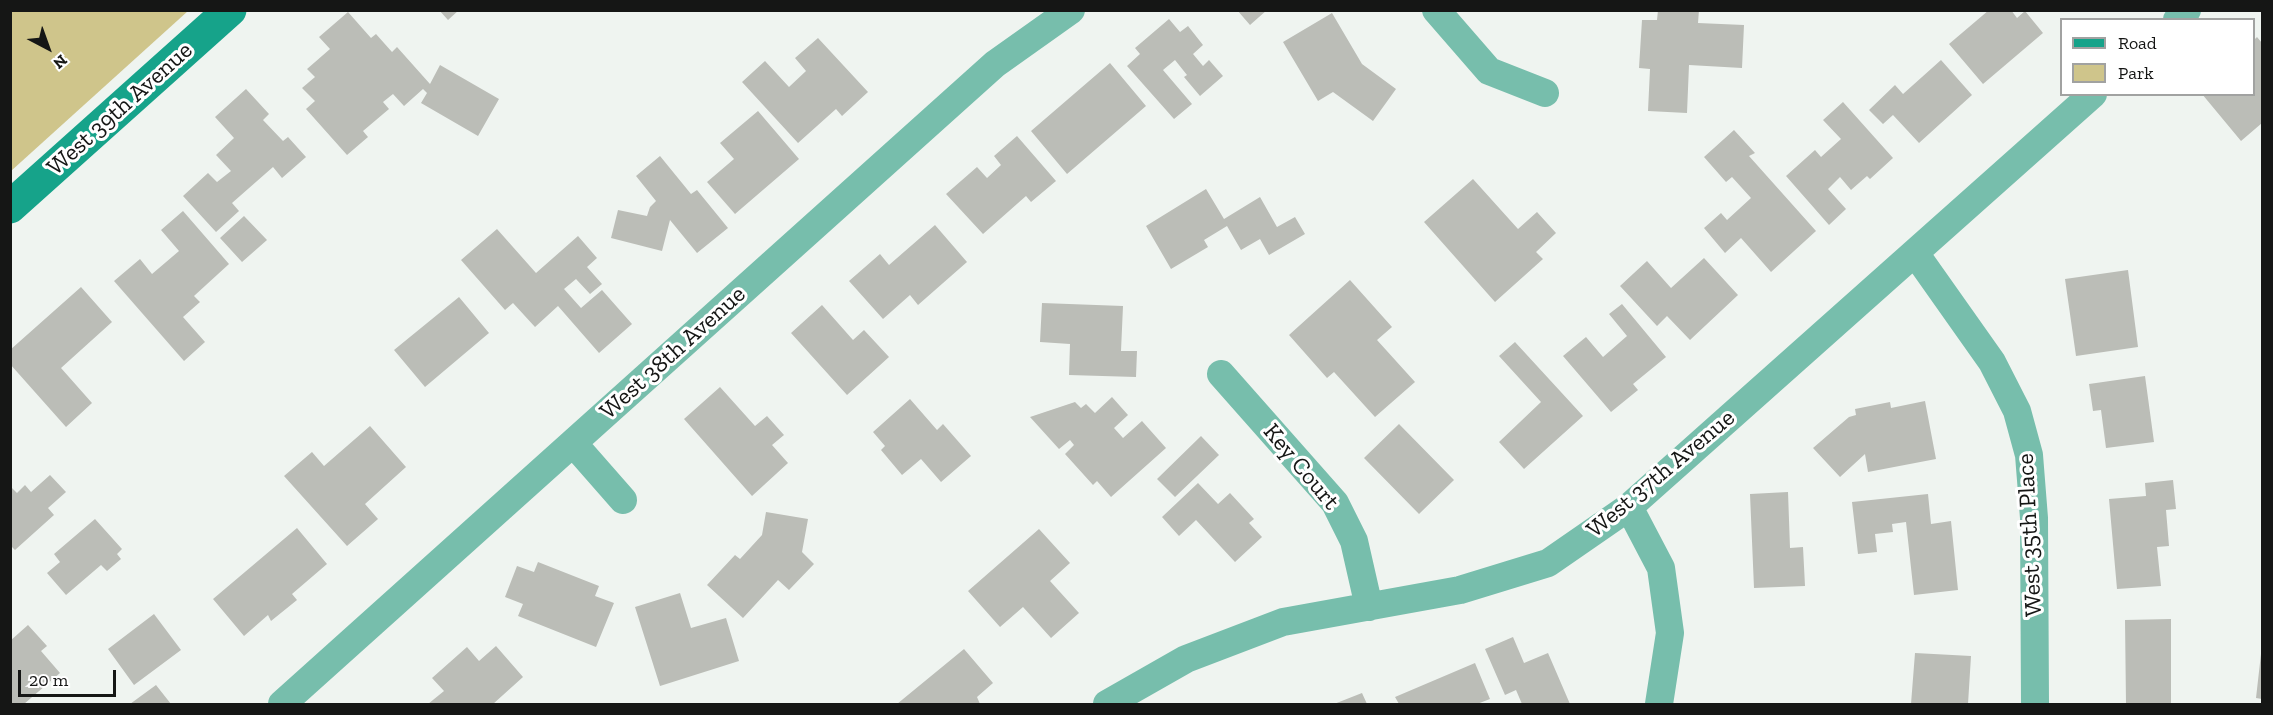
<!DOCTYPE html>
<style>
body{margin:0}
#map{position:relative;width:2273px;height:715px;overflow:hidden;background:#eff4f0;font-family:"Zilla Slab",serif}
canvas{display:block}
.frame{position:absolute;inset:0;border:12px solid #151615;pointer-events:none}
.legend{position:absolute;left:2060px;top:18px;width:195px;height:78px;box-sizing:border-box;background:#fff;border:2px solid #a1a2a1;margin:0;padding:8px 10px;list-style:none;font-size:18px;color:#151615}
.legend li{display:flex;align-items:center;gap:12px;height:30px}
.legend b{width:30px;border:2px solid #a1a2a1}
.north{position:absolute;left:18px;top:18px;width:60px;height:60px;-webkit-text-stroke:4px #fff;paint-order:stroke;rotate:139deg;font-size:16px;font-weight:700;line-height:24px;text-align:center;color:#151615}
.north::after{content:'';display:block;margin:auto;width:21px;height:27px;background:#151615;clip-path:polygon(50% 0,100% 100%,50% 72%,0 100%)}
.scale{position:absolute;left:18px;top:670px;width:98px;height:27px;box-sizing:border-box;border:3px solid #151615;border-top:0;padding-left:8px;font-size:18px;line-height:21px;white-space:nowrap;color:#151615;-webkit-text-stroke:4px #fff;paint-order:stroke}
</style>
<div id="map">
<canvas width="2273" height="715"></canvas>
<div class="frame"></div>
<ul class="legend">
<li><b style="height:8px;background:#16a38a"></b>Road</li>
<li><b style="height:16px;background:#cfc58b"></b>Park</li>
</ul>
<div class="north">N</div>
<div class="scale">20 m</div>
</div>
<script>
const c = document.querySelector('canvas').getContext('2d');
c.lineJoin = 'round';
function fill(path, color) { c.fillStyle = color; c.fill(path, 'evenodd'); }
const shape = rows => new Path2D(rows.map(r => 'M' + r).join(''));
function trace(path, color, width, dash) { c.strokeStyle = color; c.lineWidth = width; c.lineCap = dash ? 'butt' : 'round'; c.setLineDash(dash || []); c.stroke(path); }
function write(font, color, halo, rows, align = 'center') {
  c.font = font + ' "Zilla Slab",serif'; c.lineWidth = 6; c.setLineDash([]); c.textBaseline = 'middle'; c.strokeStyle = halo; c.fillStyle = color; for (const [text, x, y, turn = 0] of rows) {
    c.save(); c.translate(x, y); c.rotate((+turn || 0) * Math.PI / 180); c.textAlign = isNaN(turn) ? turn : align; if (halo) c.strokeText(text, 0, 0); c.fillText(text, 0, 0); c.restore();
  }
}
const green = shape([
 [11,10,188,10,188,11,11,171]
]);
const building = shape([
 [439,10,459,10,448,20],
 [1237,10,1267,10,1250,25],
 [1658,10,1699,10,1698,23,1744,25,1742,68,1689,65,1687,113,1648,111,1650,69,1639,68,1642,20,1657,20],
 [1989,10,2011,10,2017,18,2025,11,2043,33,1983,84,1949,44],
 [348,12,371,38,376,34,392,52,397,47,430,84,440,65,499,99,478,136,421,103,427,93,423,89,404,106,393,94,383,102,389,109,363,131,368,137,347,155,306,109,315,101,302,88,315,77,307,69,330,49,319,37],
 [1332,13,1362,64,1396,89,1373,121,1333,92,1318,101,1283,42],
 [1169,19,1180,32,1188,26,1203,45,1193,54,1203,66,1209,60,1223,76,1200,96,1184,77,1187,75,1175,60,1163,70,1192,104,1174,119,1127,66,1140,54,1135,48],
 [2257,37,2262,43,2262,123,2241,141,2202,94,2254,94,2254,40],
 [818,38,868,92,842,116,836,109,798,143,742,82,765,61,789,87,806,71,795,58],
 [1941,60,1972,95,1919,143,1893,115,1883,124,1869,110,1895,85,1903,94],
 [1110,63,1146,106,1067,174,1031,131],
 [246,89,269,114,263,120,283,141,288,137,306,157,282,178,273,167,232,203,239,211,216,232,183,196,208,173,217,182,231,171,216,155,234,138,215,117],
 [1843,102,1893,158,1870,179,1867,176,1851,190,1840,177,1828,189,1846,209,1829,225,1786,176,1815,150,1821,157,1841,139,1823,120],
 [758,111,799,159,735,214,707,182,734,159,720,143],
 [1734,130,1755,153,1749,156,1816,231,1771,272,1741,238,1725,253,1704,228,1721,213,1727,220,1751,198,1732,177,1726,182,1704,157],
 [1017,136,1056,181,1031,202,1026,196,983,234,946,194,977,167,987,178,1001,165,994,156],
 [660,156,691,194,697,190,728,228,697,253,670,220,662,251,611,238,618,210,647,216,650,207,656,201,636,176],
 [1473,179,1518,229,1537,212,1556,233,1536,252,1543,259,1495,302,1424,222],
 [1206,189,1224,219,1260,197,1277,227,1295,217,1305,234,1269,255,1260,239,1241,250,1227,226,1204,240,1208,247,1171,269,1146,226],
 [183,211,229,264,194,296,200,302,183,317,205,342,184,361,114,281,140,259,152,274,179,251,161,230],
 [244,216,267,240,242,262,220,238],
 [935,225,967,262,918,305,910,295,883,319,849,281,880,254,889,265],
 [497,229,536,273,578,236,597,258,587,267,602,284,590,294,576,279,564,289,581,308,602,290,632,324,599,353,558,306,535,327,513,303,505,310,461,260],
 [1704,258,1738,295,1690,340,1667,316,1657,326,1620,286,1647,261,1671,288],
 [2128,270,2138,347,2076,356,2065,279],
 [1350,280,1392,327,1377,340,1415,382,1375,417,1334,372,1327,378,1289,335],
 [81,287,112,322,61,368,92,403,66,427,10,364,10,350],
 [459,297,489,333,425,387,394,350],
 [1042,303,1123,306,1121,351,1137,351,1136,377,1069,375,1070,344,1040,342],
 [1622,304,1666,357,1633,384,1638,390,1611,412,1563,356,1586,337,1603,357,1627,336,1609,314],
 [822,305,853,340,864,330,889,357,847,395,791,333],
 [1515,342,1583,416,1524,469,1499,442,1541,402,1499,356],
 [2145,376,2154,442,2106,448,2101,410,2093,411,2089,384],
 [720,387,755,426,767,416,784,435,772,445,788,463,752,496,684,419],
 [1112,397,1128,415,1114,428,1123,438,1142,421,1166,448,1111,497,1097,481,1093,485,1065,454,1074,445,1070,440,1059,449,1030,417,1075,402,1081,408,1086,404,1095,413],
 [910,399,937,430,943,424,971,456,941,482,921,459,902,475,881,450,885,446,873,432],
 [1925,401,1936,459,1868,472,1865,454,1840,477,1813,448,1849,417,1856,415,1855,409,1890,402,1891,408],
 [1399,424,1454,480,1419,514,1364,458],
 [370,426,406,467,365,504,378,519,347,546,284,476,312,452,324,466],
 [1201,436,1219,455,1175,497,1157,479],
 [50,475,66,492,48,508,54,515,15,550,10,545,10,486,17,493,25,485,31,492],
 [2173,480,2176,509,2166,510,2169,546,2157,547,2161,586,2117,589,2109,499,2146,496,2145,483],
 [1198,483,1218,504,1230,493,1254,519,1249,523,1262,537,1235,562,1196,520,1179,536,1162,517],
 [1788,492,1790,548,1803,547,1805,586,1754,588,1750,494],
 [1928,494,1931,524,1951,521,1958,590,1914,595,1906,522,1892,524,1893,532,1875,534,1877,552,1858,554,1852,502],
 [766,512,808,519,802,552,814,564,789,590,778,580,743,618,707,585,735,555,740,559,762,535],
 [95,519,122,549,117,554,121,559,107,571,101,565,66,595,47,573,60,562,54,554],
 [297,528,327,564,292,594,297,600,271,621,268,615,244,636,213,599],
 [1039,529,1070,563,1050,581,1079,613,1051,638,1023,607,1000,627,968,591],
 [538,562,599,586,595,596,614,603,596,647,518,616,523,604,505,597,517,566,534,572],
 [680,593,691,628,726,618,739,661,660,686,635,607],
 [154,614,181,650,134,685,108,649],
 [2171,619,2171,704,2126,704,2125,620],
 [28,625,47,646,41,651,60,673,24,704,10,704,10,641],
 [1513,637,1524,663,1548,653,1570,704,1522,704,1516,690,1505,695,1485,649],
 [496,646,523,677,493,704,428,704,444,691,432,678,467,647,479,661],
 [964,649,993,683,977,697,980,704,897,704],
 [1915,653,1971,656,1968,704,1911,704],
 [2261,654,2262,654,2262,699,2256,698],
 [1475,663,1490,699,1477,704,1399,704,1395,697],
 [156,685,171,704,130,704],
 [1362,693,1367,704,1334,704]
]);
const street = shape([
 [1436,10,1489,71,1545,93],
 [2177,20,2187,10],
 [1915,253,1992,362,2017,411,2029,455,2034,518,2035,704],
 [1221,374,1335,503,1354,541,1369,607],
 [573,443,623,500],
 [1629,507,1661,568,1670,633,1659,704],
 [282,704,995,64,1071,10],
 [1107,704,1186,659,1283,622,1460,590,1548,563,1629,507,2093,94]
]);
const secondary = shape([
 [10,207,230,10]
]);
const streetNames = [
 ["West 39th Avenue",120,109,-42],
 ["West 38th Avenue",673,353,-42],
 ["Key Court",1301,467,50],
 ["West 37th Avenue",1661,474,-40],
 ["West 35th Place",2030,535,-93]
];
fill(green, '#cfc58b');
fill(building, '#bbbdb7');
trace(street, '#77beac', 28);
trace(secondary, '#16a38a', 33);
write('24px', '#151615', '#fff', streetNames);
</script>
